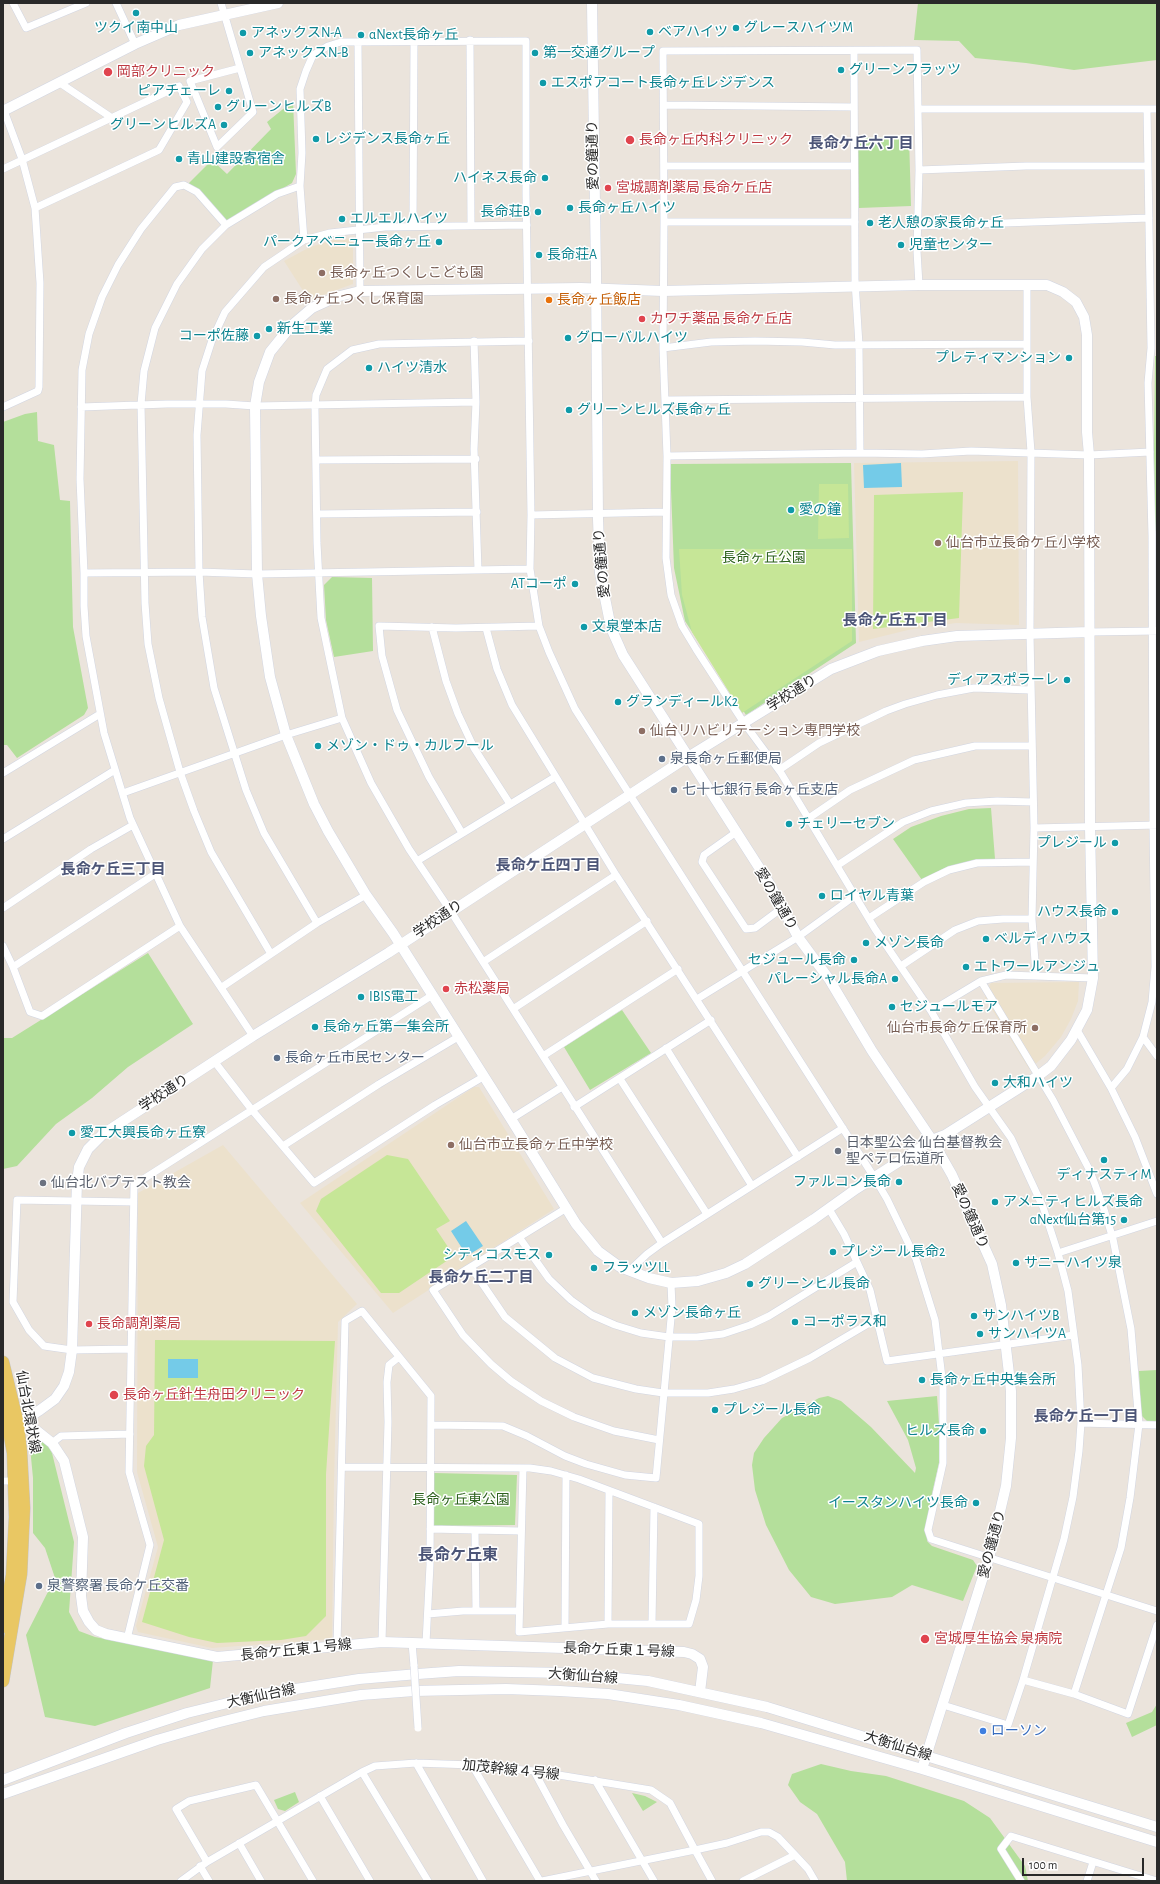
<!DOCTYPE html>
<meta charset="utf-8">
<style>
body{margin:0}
#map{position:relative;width:1160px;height:1884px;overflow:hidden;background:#ebe4dc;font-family:"Alegreya Sans",sans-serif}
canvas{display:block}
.frame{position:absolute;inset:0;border:4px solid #292929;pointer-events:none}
.scale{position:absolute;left:1022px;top:1858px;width:122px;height:18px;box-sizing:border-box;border:2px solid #292929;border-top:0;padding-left:5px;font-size:12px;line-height:14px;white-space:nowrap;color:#292929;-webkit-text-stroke:3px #fff;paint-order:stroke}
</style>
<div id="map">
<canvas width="1160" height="1884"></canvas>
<div class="frame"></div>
<div class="scale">100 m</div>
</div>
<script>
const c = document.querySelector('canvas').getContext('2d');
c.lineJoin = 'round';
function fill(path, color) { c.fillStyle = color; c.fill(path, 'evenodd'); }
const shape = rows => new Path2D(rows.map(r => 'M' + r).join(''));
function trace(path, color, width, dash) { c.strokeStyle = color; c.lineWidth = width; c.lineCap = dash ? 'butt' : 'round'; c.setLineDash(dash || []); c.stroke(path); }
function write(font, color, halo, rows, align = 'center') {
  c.font = font + ' "Alegreya Sans","Noto Sans JP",sans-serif'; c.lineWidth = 3; c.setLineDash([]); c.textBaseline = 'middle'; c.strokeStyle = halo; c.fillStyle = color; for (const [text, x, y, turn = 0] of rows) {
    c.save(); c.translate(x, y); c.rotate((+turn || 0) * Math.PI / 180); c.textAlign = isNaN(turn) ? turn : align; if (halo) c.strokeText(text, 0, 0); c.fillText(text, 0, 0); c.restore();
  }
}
const education = shape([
 [353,238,353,284,309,300,284,261,310,247,334,240],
 [1018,461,1019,625,956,623,908,630,859,642,854,463],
 [1079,982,1078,1001,1071,1019,1061,1037,1045,1056,1029,1069,985,998,987,990,991,983],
 [474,1087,479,1087,554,1209,393,1313,300,1203],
 [223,1145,357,1304,338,1322,334,1482,332,1639,212,1648,138,1632,136,1626,158,1547,137,1472,138,1193]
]);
const green = shape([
 [918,3,1157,3,1157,60,1074,70,1026,63,975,58,959,41,914,40],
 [293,101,296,174,292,183,226,221,188,184,212,160,227,174,271,129,267,122],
 [909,136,911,206,859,208,858,138],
 [1155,356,1157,356,1157,531,1155,531,1154,449],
 [37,412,38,441,54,445,60,500,70,501,73,627,88,708,84,715,17,758,7,745,3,745,3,422,25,414],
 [851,463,856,643,746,715,685,621,674,568,670,464],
 [332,577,372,578,373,651,334,657,326,620,324,585],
 [991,808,995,859,976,861,922,880,893,839,911,827,941,816,969,809],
 [148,953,193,1024,128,1067,92,1098,56,1124,17,1166,3,1169,3,1038,12,1038],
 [622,1010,651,1053,590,1090,564,1047],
 [1157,1370,1157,1421,1147,1421,1141,1415,1139,1371],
 [828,1396,841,1401,871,1427,915,1473,916,1468,908,1440,887,1401,937,1396,940,1438,939,1463,931,1498,932,1509,927,1541,932,1546,973,1560,977,1566,963,1601,912,1585,892,1597,835,1604,811,1597,789,1570,766,1525,755,1490,752,1465,754,1453,764,1438,782,1418,819,1398],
 [38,1438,47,1444,52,1453,74,1542,69,1612,79,1631,95,1637,213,1660,210,1688,95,1726,45,1717,26,1635,55,1578,45,1548,33,1533,33,1478,30,1447,31,1440],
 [434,1473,517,1475,515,1525,434,1526],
 [1157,1704,1157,1725,1132,1737,1126,1723,1152,1712],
 [821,1764,851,1771,886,1776,964,1801,990,1818,1025,1866,1028,1881,847,1881,845,1862,817,1814,800,1802,788,1785,792,1774],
 [295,1792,299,1802,285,1811,278,1809,274,1800],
 [632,1793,645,1796,657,1802,643,1811]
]);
const pitch = shape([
 [819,484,848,484,849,538,818,539],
 [963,492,959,618,873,629,874,495],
 [679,549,852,549,852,641,742,713,692,632,682,595],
 [387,1155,408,1159,450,1221,436,1229,454,1256,399,1293,381,1293,316,1211,321,1199],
 [155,1340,335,1341,326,1474,326,1616,306,1636,281,1640,217,1643,189,1637,142,1622,164,1540,144,1466,146,1446,154,1435]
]);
const water = shape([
 [901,463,902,487,864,488,863,465],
 [466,1221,483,1246,467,1256,451,1231],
 [168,1359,198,1359,198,1378,168,1378]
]);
const street = shape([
 [13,3,26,28,86,3],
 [116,3,135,44],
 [221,3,253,112,217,147,190,81,240,68],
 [470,40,471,226],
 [358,42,360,291],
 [854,51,855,281,859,345,860,453],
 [60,83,112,118],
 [664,105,854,107],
 [3,108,22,159,35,208,40,283,39,387,38,391,3,407],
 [918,109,1157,109],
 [664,166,854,166],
 [3,169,179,86,187,102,159,150,35,208],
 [919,170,1026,166,1147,166],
 [664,222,855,222],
 [226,225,197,192,184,185,175,187,141,229,118,265,102,297,89,334,82,370,80,479,84,573,84,606,86,636,104,733,130,818,180,926,253,1036],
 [413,226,414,41],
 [917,226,1149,218],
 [304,240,300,186,302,153,300,89,306,71,313,55,328,46,341,42,526,41,526,194,531,515,530,569,539,626,549,652,575,709,874,1177,887,1199,916,1259,935,1320,943,1386,943,1463,928,1530,931,1539,1157,1611],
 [919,285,917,251,919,170,917,50,663,51,664,222,663,348,667,456,666,558,671,595,682,626,696,649,744,723,781,773,875,929,931,1011,975,1087,1011,1138,1043,1207,1058,1253,1068,1291,1078,1365,1081,1423,1079,1451,1073,1497,1064,1539,1023,1680,1008,1725,943,1705],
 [1027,285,1027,397,1031,452,1030,634,1034,828,1032,919,1036,976],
 [474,341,476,402,474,449,478,570],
 [529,341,379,344,352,350,327,369,316,395,315,408,317,543,321,618,342,718,371,783,409,849,450,910,662,1243],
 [663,348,711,342,755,341,802,342,835,345,1027,344],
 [666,400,1027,397],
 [81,407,167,404,226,404,255,406,476,402],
 [667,456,860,453,922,454,971,451,1089,455,1150,452],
 [316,460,476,459],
 [317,514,477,512],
 [531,515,665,512],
 [84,573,199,572,257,574,530,569],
 [432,627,446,681,458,714,474,748,510,804],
 [486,628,497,669,512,705,616,875,798,1157],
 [1090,632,1157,631],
 [779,770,819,743,886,711,905,704,937,695,974,688,1030,690],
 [3,773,100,714],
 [123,793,286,735,342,718],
 [809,818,850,790,914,760,975,746,1031,746],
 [1034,828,1157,825],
 [462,833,429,777,397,710,382,656,379,626,456,628,539,626],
 [735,833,704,855,702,862,746,929,755,928,782,908],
 [3,839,115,770],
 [417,861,555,777],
 [838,865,903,822,931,811,966,803,997,801,1032,802],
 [3,908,91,849,133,825],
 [869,918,924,882,949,870,977,863,1032,862],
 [317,923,264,833,246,790,214,688,202,617,199,572,197,435,202,371,212,340,225,312,264,267,304,240,330,233,385,227,527,225],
 [3,946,13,967,30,1012,42,1016,180,926],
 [271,954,211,852,194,811,180,772,159,698,148,644,145,603,141,404,144,371,155,328,177,284,202,249,226,225,277,194,300,186],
 [483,962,616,875],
 [901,966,955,930,978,921,1003,919,1032,919],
 [13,967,155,874],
 [981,981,1053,1100,1090,1171,1103,1206,1113,1239,1131,1329,1139,1424,1130,1498,1121,1548,1074,1694],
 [222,987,317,923,366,895],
 [697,999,798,937,856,895],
 [513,1009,647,921],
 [931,1011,981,981,1006,975,1093,978],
 [1077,1030,1111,1088,1135,1137,1157,1194],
 [1143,1037,1157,1056],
 [666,1048,752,1186],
 [543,1056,678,969],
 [214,1061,252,1110,314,1183,435,1105,483,1077],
 [620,1079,707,1214],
 [1111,1088,1127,1069,1143,1037,1152,1002,1155,967,1153,825,1152,536,1148,383,1151,348,1147,109],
 [574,1107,711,1020],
 [511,1119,562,1087],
 [283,1146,379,1084,458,1037],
 [565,1209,433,1290,463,1335,491,1364,511,1381,541,1401,574,1417,614,1431,659,1440],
 [829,1209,844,1234,870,1290,887,1361,1074,1335],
 [519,1237,549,1279,571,1300,592,1315,615,1325,641,1333,669,1337,697,1337,723,1334,750,1325,769,1316,857,1262],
 [1058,1253,1157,1221],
 [471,1267,505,1317,555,1358,593,1378,636,1389,663,1393,708,1393,734,1389,762,1381,810,1358,878,1318],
 [629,1271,647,1254,662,1243,843,1128],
 [130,1349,72,1350,44,1346,29,1330,13,1302,17,1200,133,1202],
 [1081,1423,1157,1425],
 [431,1425,503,1426,527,1436,565,1456,586,1464,625,1475,656,1478,672,1308,671,1283],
 [52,1443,61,1436,130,1434],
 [342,1467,530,1468,551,1471,579,1479,699,1524,699,1576,696,1600,689,1624,608,1624,519,1632,523,1468],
 [3,1481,14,1481],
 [430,1529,520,1531],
 [475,1530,476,1611],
 [428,1614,463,1611,519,1611],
 [652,1623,654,1507],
 [608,1624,609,1492],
 [565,1628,566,1475],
 [127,1639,150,1545,129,1472,134,1185,431,996],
 [382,1642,388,1422,387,1382,389,1365,399,1357],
 [412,1643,414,1666],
 [337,1645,345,1321,362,1311,431,1396,430,1565,426,1643],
 [1023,1680,1074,1694,1128,1714,1157,1625],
 [416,1763,483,1881],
 [472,1765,540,1881],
 [534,1771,563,1825,596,1881],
 [362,1772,428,1881],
 [595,1780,654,1881],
 [320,1796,370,1881],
 [239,1843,261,1881],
 [207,1862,176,1809,189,1801,256,1785,313,1881],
 [200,1866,209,1881],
 [181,1881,207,1862,362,1772,375,1766,416,1763,472,1765,534,1771,651,1790,670,1803,695,1850,727,1843,761,1832,769,1832,778,1837,795,1855,808,1869,815,1881],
 [542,1881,695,1850,712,1881],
 [743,1881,795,1855],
 [1021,1881,1001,1849,1011,1836,1157,1881],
 [1087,1881,1093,1862]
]);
const secondary = shape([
 [592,3,596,274,598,519,600,573,611,628,623,655,769,883,798,937,829,979,872,1051,932,1140,952,1175,992,1264,1001,1305,1011,1391,1011,1438,1006,1486,989,1558,922,1769],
 [3,111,135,44,179,25,278,3],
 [919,285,1047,285,1063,292,1076,302,1084,317,1087,335,1087,432,1089,455,1090,827,1093,978,1087,1010,1071,1040,1051,1066,1038,1076,945,1135,932,1140,906,1157,856,1189,814,1219,745,1264,726,1273,698,1281,671,1283,649,1278,620,1267,598,1251,576,1224,511,1119,393,933,366,895,328,831,314,804,286,735,270,677,261,616,257,574,255,406,259,382,270,352,291,326,312,308,336,297,360,291,581,288,663,291,919,285],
 [18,1424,37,1431,52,1443,64,1461,83,1537,81,1596,83,1611,89,1622,96,1630,106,1634,217,1657,382,1642,684,1652,692,1654,700,1659,703,1667,700,1692],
 [13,1427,40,1410,55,1399,64,1386,69,1372,72,1350,77,1182,79,1167,88,1149,103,1134,253,1036,388,953,680,762,831,669,878,651,922,641,957,636,1090,632],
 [3,1780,126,1733,187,1713,264,1694,359,1679,418,1674,459,1671,565,1673,648,1681,767,1707,1157,1827],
 [3,1794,157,1740,216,1723,264,1711,361,1695,414,1691,506,1689,560,1691,608,1694,679,1705,761,1723,922,1769,1157,1842]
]);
const primary = shape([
 [3,1362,18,1424,21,1452,24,1508,21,1574,3,1681],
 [3,1399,13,1453,15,1517,12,1575,3,1627]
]);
const streetBridge = shape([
 [414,1666,418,1728]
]);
const markers = [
 [136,13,4,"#0f9aa8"],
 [736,28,4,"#0f9aa8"],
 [650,32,4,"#0f9aa8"],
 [243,33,4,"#0f9aa8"],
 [361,35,4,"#0f9aa8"],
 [250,53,4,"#0f9aa8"],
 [535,53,4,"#0f9aa8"],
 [841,70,4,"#0f9aa8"],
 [108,72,5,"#e0444e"],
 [543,83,4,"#0f9aa8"],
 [229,91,4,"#0f9aa8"],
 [218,107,4,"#0f9aa8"],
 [224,125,4,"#0f9aa8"],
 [316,139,4,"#0f9aa8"],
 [630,140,5,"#e0444e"],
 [179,159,4,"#0f9aa8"],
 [545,178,4,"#0f9aa8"],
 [608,188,4,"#e0444e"],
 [570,208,4,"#0f9aa8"],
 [538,212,4,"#0f9aa8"],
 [342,219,4,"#0f9aa8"],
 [870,223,4,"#0f9aa8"],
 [439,242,4,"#0f9aa8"],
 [901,245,4,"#0f9aa8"],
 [539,255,4,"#0f9aa8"],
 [322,273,4,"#8d6e63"],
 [276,299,4,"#8d6e63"],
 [549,300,4,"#e8710a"],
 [642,319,4,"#e0444e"],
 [269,329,4,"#0f9aa8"],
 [257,336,4,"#0f9aa8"],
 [568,338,4,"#0f9aa8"],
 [1069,358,4,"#0f9aa8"],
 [369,368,4,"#0f9aa8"],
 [569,410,4,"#0f9aa8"],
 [791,510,4,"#0f9aa8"],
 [938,543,4,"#8d6e63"],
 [575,584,4,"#0f9aa8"],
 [584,627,4,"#0f9aa8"],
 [1067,680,4,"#0f9aa8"],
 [618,702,4,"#0f9aa8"],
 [642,731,4,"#8d6e63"],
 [318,746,4,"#0f9aa8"],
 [662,759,4,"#5c6f8a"],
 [674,790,4,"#5c6f8a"],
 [789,824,4,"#0f9aa8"],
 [1115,843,4,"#0f9aa8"],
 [822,896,4,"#0f9aa8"],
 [1115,912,4,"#0f9aa8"],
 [986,939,4,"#0f9aa8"],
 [866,943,4,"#0f9aa8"],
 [854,960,4,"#0f9aa8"],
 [966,967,4,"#0f9aa8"],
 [895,979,4,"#0f9aa8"],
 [446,989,4,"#e0444e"],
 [361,997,4,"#0f9aa8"],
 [892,1007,4,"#0f9aa8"],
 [315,1027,4,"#0f9aa8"],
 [1035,1028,4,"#8d6e63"],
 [277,1058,4,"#5c6f8a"],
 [995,1083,4,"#0f9aa8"],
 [72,1133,4,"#0f9aa8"],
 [451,1145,4,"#8d6e63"],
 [838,1151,4,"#6b7280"],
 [1104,1160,4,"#0f9aa8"],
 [899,1182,4,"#0f9aa8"],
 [43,1183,4,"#6b7280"],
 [995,1202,4,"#0f9aa8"],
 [1124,1220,4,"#0f9aa8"],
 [833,1252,4,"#0f9aa8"],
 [549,1255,4,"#0f9aa8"],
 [1016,1263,4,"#0f9aa8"],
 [594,1268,4,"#0f9aa8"],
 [750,1284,4,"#0f9aa8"],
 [635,1313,4,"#0f9aa8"],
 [974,1316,4,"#0f9aa8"],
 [795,1322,4,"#0f9aa8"],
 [89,1324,4,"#e0444e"],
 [980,1334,4,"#0f9aa8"],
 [922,1380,4,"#0f9aa8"],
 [114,1395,5,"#e0444e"],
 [715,1410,4,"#0f9aa8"],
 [983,1431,4,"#0f9aa8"],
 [976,1503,4,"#0f9aa8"],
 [39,1586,4,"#5c6f8a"],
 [925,1639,5,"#e0444e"],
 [983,1731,4,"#3f7fe0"]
];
const cultureNames = [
 ["ツクイ南中山",136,28,"center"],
 ["グレースハイツM",744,28],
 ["ベアハイツ",658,32],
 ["アネックスN-A",251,33],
 ["αNext長命ヶ丘",369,35],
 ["アネックスN-B",258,53],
 ["第一交通グループ",543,53],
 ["グリーンフラッツ",849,70],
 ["エスポアコート長命ヶ丘レジデンス",551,83],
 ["ピアチェーレ",221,91,"right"],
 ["グリーンヒルズB",226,107],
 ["グリーンヒルズA",216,125,"right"],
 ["レジデンス長命ヶ丘",324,139],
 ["青山建設寄宿舎",187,159],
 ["ハイネス長命",537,178,"right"],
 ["長命ヶ丘ハイツ",578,208],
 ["長命荘B",530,212,"right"],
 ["エルエルハイツ",350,219],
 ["老人憩の家長命ヶ丘",878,223],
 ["パークアベニュー長命ヶ丘",431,242,"right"],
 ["児童センター",909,245],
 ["長命荘A",547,255],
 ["新生工業",277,329],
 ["コーポ佐藤",249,336,"right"],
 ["グローバルハイツ",576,338],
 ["プレティマンション",1061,358,"right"],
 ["ハイツ清水",377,368],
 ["グリーンヒルズ長命ヶ丘",577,410],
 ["愛の鐘",799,510],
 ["ATコーポ",567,584,"right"],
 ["文泉堂本店",592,627],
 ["ディアスポラーレ",1059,680,"right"],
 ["グランディールK2",626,702],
 ["メゾン・ドゥ・カルフール",326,746],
 ["チェリーセブン",797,824],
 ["プレジール",1107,843,"right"],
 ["ロイヤル青葉",830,896],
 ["ハウス長命",1107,912,"right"],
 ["ベルディハウス",994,939],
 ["メゾン長命",874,943],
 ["セジュール長命",846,960,"right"],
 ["エトワールアンジュ",974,967],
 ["パレーシャル長命A",887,979,"right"],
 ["IBIS電工",369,997],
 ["セジュールモア",900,1007],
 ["長命ヶ丘第一集会所",323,1027],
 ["大和ハイツ",1003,1083],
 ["愛工大興長命ヶ丘寮",80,1133],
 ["ディナスティM",1104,1175,"center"],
 ["ファルコン長命",891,1182,"right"],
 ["アメニティヒルズ長命",1003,1202],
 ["αNext仙台第15",1116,1220,"right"],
 ["プレジール長命2",841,1252],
 ["シティコスモス",541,1255,"right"],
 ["サニーハイツ泉",1024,1263],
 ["フラッツLL",602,1268],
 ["グリーンヒル長命",758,1284],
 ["メゾン長命ヶ丘",643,1313],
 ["サンハイツB",982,1316],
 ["コーポラス和",803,1322],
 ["サンハイツA",988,1334],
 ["長命ヶ丘中央集会所",930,1380],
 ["プレジール長命",723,1410],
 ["ヒルズ長命",975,1431,"right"],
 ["イースタンハイツ長命",968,1503,"right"]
];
const healthNames = [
 ["岡部クリニック",117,72],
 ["長命ヶ丘内科クリニック",639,140],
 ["宮城調剤薬局 長命ケ丘店",616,188],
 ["カワチ薬品 長命ケ丘店",650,319],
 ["赤松薬局",454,989],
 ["長命調剤薬局",97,1324],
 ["長命ヶ丘針生舟田クリニック",123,1395],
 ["宮城厚生協会 泉病院",934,1639]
];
const streetNames = [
 ["愛の鐘通り",593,155,-91],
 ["愛の鐘通り",602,563,-95],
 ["学校通り",792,693,-32],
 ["愛の鐘通り",776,899,60],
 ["学校通り",438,919,-34],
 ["学校通り",164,1093,-33],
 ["愛の鐘通り",970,1216,66],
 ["仙台北環状線",28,1412,80],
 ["愛の鐘通り",992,1544,-75],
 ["長命ケ丘東１号線",296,1650,-6],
 ["長命ケ丘東１号線",619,1650,2],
 ["大衡仙台線",583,1676,4],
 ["大衡仙台線",261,1696,-12],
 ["大衡仙台線",898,1746,17],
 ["加茂幹線４号線",511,1770,6]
];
const educationNames = [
 ["長命ヶ丘つくしこども園",330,273],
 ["長命ヶ丘つくし保育園",284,299],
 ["仙台市立長命ケ丘小学校",946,543],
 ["仙台リハビリテーション専門学校",650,731],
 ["仙台市長命ケ丘保育所",1027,1028,"right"],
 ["仙台市立長命ヶ丘中学校",459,1145]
];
const foodNames = [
 ["長命ヶ丘飯店",557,300]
];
const parkNames = [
 ["長命ヶ丘公園",764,558],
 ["長命ヶ丘東公園",461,1500]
];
const serviceNames = [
 ["泉長命ヶ丘郵便局",670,759],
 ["七十七銀行 長命ヶ丘支店",682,790],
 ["長命ヶ丘市民センター",285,1058],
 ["泉警察署 長命ケ丘交番",47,1586]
];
const worshipNames = [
 ["日本聖公会 仙台基督教会",846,1143],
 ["聖ペテロ伝道所",846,1159],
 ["仙台北バプテスト教会",51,1183]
];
const shopNames = [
 ["ローソン",991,1731]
];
const neighbourhoodNames = [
 ["長命ケ丘六丁目",861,143],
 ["長命ケ丘五丁目",895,620],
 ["長命ケ丘四丁目",548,865],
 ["長命ケ丘三丁目",113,869],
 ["長命ケ丘二丁目",481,1277],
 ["長命ケ丘一丁目",1086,1416]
];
const quarterNames = [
 ["長命ケ丘東",458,1555]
];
fill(education, '#ece1cc');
fill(green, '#b4df9b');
fill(pitch, '#c6e697');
fill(water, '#74cbe8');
trace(street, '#d1d5e1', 8);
trace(secondary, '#d1d5e1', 11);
trace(primary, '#c3c3c3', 13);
trace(street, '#fff', 7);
trace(secondary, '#fff', 10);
trace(primary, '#e9c763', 12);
trace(streetBridge, '#d1d5e1', 8, []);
trace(streetBridge, '#fff', 7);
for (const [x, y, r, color] of markers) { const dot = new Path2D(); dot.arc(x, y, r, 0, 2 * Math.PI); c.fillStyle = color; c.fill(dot); trace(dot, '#fff', 1.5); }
write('14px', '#0d838f', '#fff', cultureNames, 'left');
write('14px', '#be3a42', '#fff', healthNames, 'left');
write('14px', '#292929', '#fff', streetNames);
write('14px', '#785e54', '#fff', educationNames, 'left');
write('14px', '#c56008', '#fff', foodNames, 'left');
write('14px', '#2d621e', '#fff', parkNames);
write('14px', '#4e5e75', '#fff', serviceNames, 'left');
write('14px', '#5b616d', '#fff', worshipNames, 'left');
write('14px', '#366cbe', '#fff', shopNames, 'left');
write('bold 15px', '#4c5577', '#fff', neighbourhoodNames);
write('bold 16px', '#4c5577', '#fff', quarterNames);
</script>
